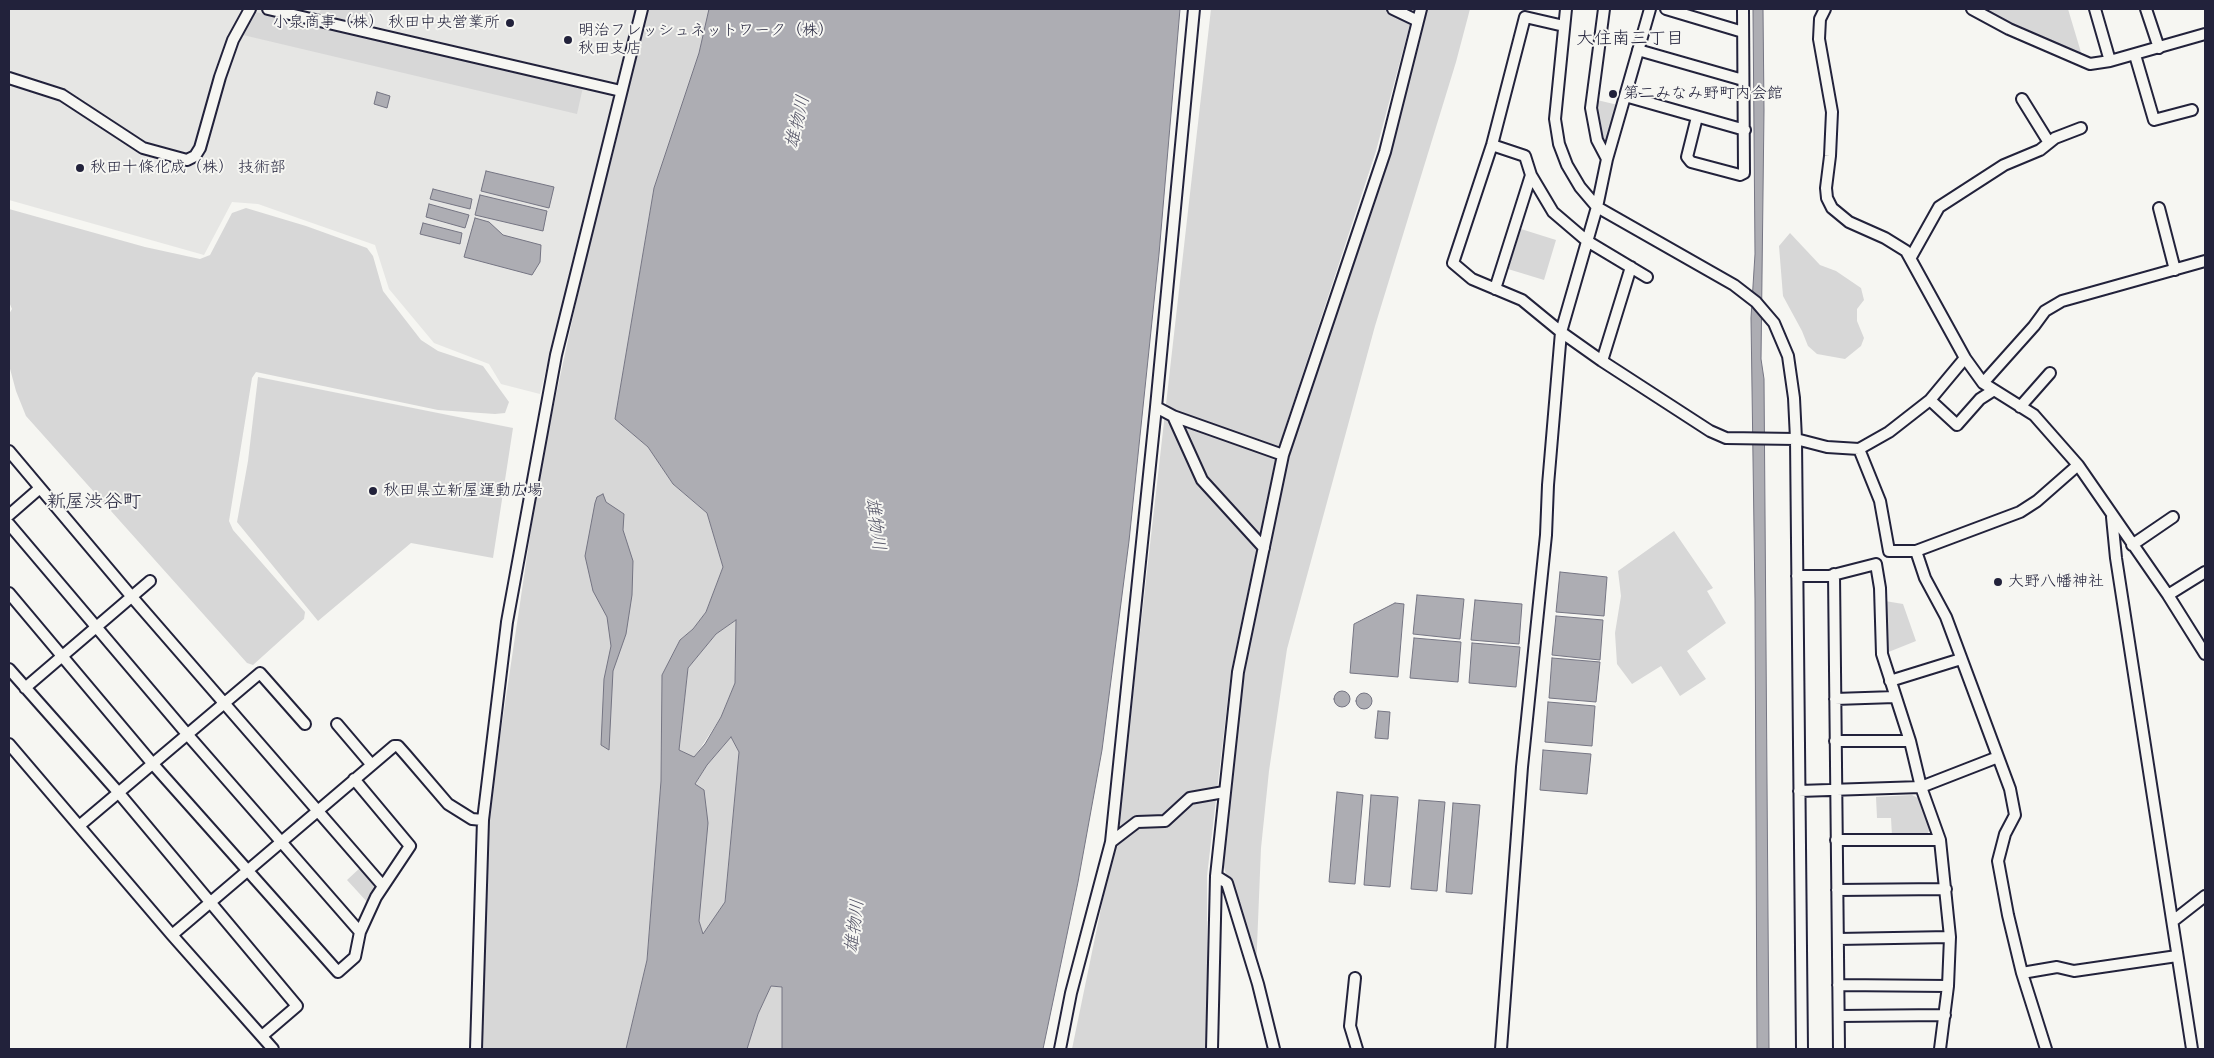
<!DOCTYPE html>
<meta charset="utf-8">
<style>
body{margin:0}
#map{position:relative;width:2214px;height:1058px;overflow:hidden;background:#f6f6f2;font-family:"Patrick Hand",sans-serif}
canvas{display:block}
.frame{position:absolute;inset:0;border:10px solid #22223b;pointer-events:none}
</style>
<div id="map">
<canvas width="2214" height="1058"></canvas>
<div class="frame"></div>
</div>
<script>
const c = document.querySelector('canvas').getContext('2d');
c.lineJoin = 'round';
function fill(path, color) { c.fillStyle = color; c.fill(path, 'evenodd'); }
const shape = rows => new Path2D(rows.map(r => 'M' + r).join(''));
function trace(path, color, width, dash) { c.strokeStyle = color; c.lineWidth = width; c.lineCap = dash ? 'butt' : 'round'; c.setLineDash(dash || []); c.stroke(path); }
function write(font, color, halo, rows, align = 'center') {
  c.font = font + ' "Patrick Hand","Klee One",sans-serif'; c.lineWidth = 4; c.setLineDash([]); c.textBaseline = 'middle'; c.strokeStyle = halo; c.fillStyle = color; for (const [text, x, y, turn = 0] of rows) {
    c.save(); c.translate(x, y); c.rotate((+turn || 0) * Math.PI / 180); c.textAlign = isNaN(turn) ? turn : align; if (halo) c.strokeText(text, 0, 0); c.fillText(text, 0, 0); c.restore();
  }
}
const built = shape([
 [9,9,635,9,540,394,501,384,489,364,434,343,389,289,375,245,258,204,232,202,204,255,9,200]
]);
const green = shape([
 [321,9,372,9,369,26,319,16],
 [648,9,710,9,699,53,654,188,615,419,648,447,673,484,707,513,723,567,706,612,693,629,680,640,662,675,661,781,647,960,626,1049,482,1049,489,811,540,469,589,243],
 [1211,9,1414,9,1376,151,1277,452,1231,672,1207,876,1207,1049,1072,1049,1118,826],
 [1425,9,1470,9,1456,62,1375,326,1287,649,1269,771,1261,848,1256,971,1222,861,1223,833,1241,696,1260,581,1286,456],
 [1981,9,2068,9,2083,59,1988,15],
 [251,11,583,87,577,114,243,35,239,32],
 [1597,100,1618,105,1609,139,1602,141,1596,113],
 [246,208,306,226,367,248,373,256,383,291,421,340,438,351,483,366,509,402,505,413,495,414,438,410,256,372,252,378,229,521,233,530,305,612,304,619,253,665,247,663,26,416,16,391,9,365,9,314,12,309,9,302,9,209,145,247,200,259,210,255,232,213],
 [1521,229,1556,240,1544,280,1508,269],
 [1790,233,1820,265,1836,271,1861,288,1864,300,1857,309,1857,321,1864,338,1861,346,1845,359,1817,354,1808,346,1802,331,1783,296,1779,246],
 [258,377,513,428,493,558,411,543,318,621,237,522,248,461],
 [1674,531,1713,588,1707,591,1726,623,1687,651,1706,679,1680,696,1661,666,1632,684,1617,664,1615,633,1621,596,1618,571],
 [1885,601,1903,604,1916,641,1886,653],
 [736,620,735,683,721,717,694,758,679,750,688,668,716,634],
 [731,737,739,752,725,902,703,935,699,921,695,785,707,765],
 [1912,795,1918,798,1930,830,1925,836,1892,836,1891,818,1877,818,1876,797],
 [361,867,379,887,369,904,347,880],
 [771,986,782,987,782,1049,747,1049,758,1014]
]);
const water = shape([
 [709,9,1180,9,1159,254,1129,541,1102,750,1078,882,1043,1049,782,1049,782,987,771,986,758,1014,747,1049,626,1049,647,960,661,781,662,675,680,640,693,629,706,612,723,567,707,513,673,484,648,447,615,419,654,188,699,53,709,9],
 [736,620,735,683,721,717,705,744,694,757,679,750,688,668,716,634,736,620],
 [731,737,739,752,725,902,703,934,699,921,708,823,704,790,695,784,707,765,731,737],
 [1753,9,1763,9,1764,110,1761,359,1764,379,1769,1049,1757,1049,1755,599,1751,318,1755,254,1753,9],
 [377,92,390,96,387,108,374,104,377,92],
 [486,171,554,187,549,208,481,191,486,171],
 [433,189,472,199,470,209,430,199,433,189],
 [480,195,547,211,543,231,475,215,480,195],
 [429,204,469,215,465,228,426,217,429,204],
 [475,218,489,222,503,235,541,245,540,262,532,275,464,257,475,218],
 [423,223,462,233,460,244,420,234,423,223],
 [603,494,606,502,624,514,623,530,633,561,632,595,626,634,613,671,609,750,601,745,604,679,611,646,607,617,593,591,585,556,595,503,597,497,603,494],
 [1560,572,1607,577,1604,616,1556,612,1560,572],
 [1417,595,1464,599,1460,639,1413,634,1417,595],
 [1475,600,1522,604,1519,644,1471,640,1475,600],
 [1395,603,1404,604,1398,677,1350,673,1354,624,1395,603],
 [1556,616,1603,620,1600,660,1552,655,1556,616],
 [1414,638,1461,642,1458,682,1410,678,1414,638],
 [1472,643,1520,647,1516,687,1469,683,1472,643],
 [1552,658,1600,662,1596,702,1549,698,1552,658],
 '1334 699a8 8 0 1 1 16 0a8 8 0 1 1-16 0Z',
 '1356 701a8 8 0 1 1 16 0a8 8 0 1 1-16 0Z',
 [1548,702,1595,706,1592,746,1545,742,1548,702],
 [1378,711,1390,712,1388,739,1375,738,1378,711],
 [1543,750,1591,754,1587,794,1540,790,1543,750],
 [1337,792,1363,795,1355,884,1329,882,1337,792],
 [1371,795,1398,797,1390,887,1364,885,1371,795],
 [1419,800,1445,802,1437,891,1411,889,1419,800],
 [1453,803,1480,805,1472,894,1446,892,1453,803]
]);
const minor = shape([
 [268,9,621,91],
 [1393,9,1418,21],
 [1566,9,1555,119,1559,144,1567,165,1580,187,1597,207,1734,285,1756,302,1774,323,1788,356,1794,398,1796,439,1802,1049],
 [1604,9,1591,108,1597,140,1607,159],
 [1666,9,1743,32],
 [1825,9,1820,19,1819,39,1832,112,1830,156,1826,188,1827,198,1832,208,1849,222,1885,238,1906,251,1965,358,1983,383,2034,415,2078,465,2168,595,2205,654],
 [1972,9,2009,29,2090,64,2110,61,2205,34],
 [2095,9,2110,61],
 [2146,9,2159,48],
 [1564,26,1525,17,1492,145,1453,263,1472,279,1522,300,1561,332,1602,361,1710,431,1726,438,1796,439,1827,447,1859,449,1889,432,1930,400,1965,358],
 [1638,50,1743,80],
 [2135,55,2154,120,2192,110],
 [9,78,62,95,143,148,187,160,195,156,200,148,220,77,233,40,250,9],
 [1625,96,1745,130],
 [2022,99,2048,141],
 [1697,117,1687,157,1691,162,1740,175,1744,173,1743,9],
 [1492,145,1525,156,1531,175,1553,212,1587,241,1647,277],
 [2159,208,2175,270],
 [1911,257,1939,207,2004,165,2040,150,2055,138,2081,128],
 [1495,289,1531,175],
 [1602,361,1631,267],
 [1983,383,2034,326,2045,311,2062,301,2205,261],
 [1930,400,1957,425,1980,399,1994,390],
 [1156,407,1173,416,1202,480,1264,548],
 [2020,407,2050,373],
 [1173,416,1283,455],
 [1859,449,1880,501,1889,551,1916,551,2020,512,2037,501,2078,465],
 [9,451,132,597,383,886],
 [9,515,40,488],
 [2112,517,2116,558,2192,1049],
 [9,524,187,734,360,932],
 [2132,545,2173,517],
 [1916,551,1925,578,1946,617,2010,789,2015,815,2005,834,1998,861,2008,915,2022,973,2046,1049],
 [1834,574,1839,1049],
 [1797,576,1829,576,1876,564,1880,588,1882,654,1910,741,1921,787,1940,840,1950,937,1948,986,1940,1049],
 [9,593,152,763,338,972,355,957,360,932,376,897,410,846,354,779],
 [2168,595,2205,572],
 [9,669,118,792,297,1006,262,1036],
 [1890,681,1961,659],
 [25,688,150,581],
 [1835,699,1895,697],
 [337,724,371,764],
 [1835,741,1910,741],
 [9,744,172,935,273,1049],
 [1799,791,1921,787,1998,757],
 [79,826,260,673,305,724],
 [1836,840,1940,840],
 [1111,842,1137,822,1165,821,1190,798,1224,792],
 [1216,876,1227,883,1258,984,1274,1049],
 [1837,890,1946,889],
 [2173,921,2205,896],
 [172,935,394,746,398,746,406,755,448,804,472,819,483,820],
 [1838,939,1950,937],
 [2022,973,2057,967,2074,971,2177,956],
 [1355,978,1350,1026,1357,1049],
 [1838,985,1948,986],
 [1839,1016,1945,1015],
 [476,1049,483,820,507,622,556,355,642,9],
 [1060,1049,1071,993,1111,842,1156,407,1194,9],
 [1212,1049,1216,876,1238,672,1283,455,1385,152,1421,9],
 [1501,1049,1522,767,1546,535,1548,485,1561,332,1597,207,1607,159,1650,9]
]);
const markers = [
 [510,23,5,"#22223b"],
 [568,40,5,"#22223b"],
 [1613,94,5,"#22223b"],
 [80,168,5,"#22223b"],
 [373,491,5,"#22223b"],
 [1998,582,5,"#22223b"]
];
const poiNames = [
 ["小泉商事（株） 秋田中央営業所",500,23,"right"],
 ["明治フレッシュネットワーク（株）",578,31],
 ["秋田支店",578,49],
 ["第二みなみ野町内会館",1623,94],
 ["秋田十條化成（株） 技術部",90,168],
 ["秋田県立新屋運動広場",383,491],
 ["大野八幡神社",2008,582]
];
const neighbourhoodNames = [
 ["大住南三丁目",1630,39]
];
const waterNames = [
 ["雄物川",798,122,-77],
 ["雄物川",875,524,82],
 ["雄物川",855,926,-83]
];
const quarterNames = [
 ["新屋渋谷町",94,502]
];
fill(built, '#e6e6e4');
fill(green, '#d7d7d7');
fill(water, '#adadb3');
trace(water, '#757583', 1);
trace(minor, '#22223b', 14);
trace(minor, '#f6f6f2', 10);
for (const [x, y, r, color] of markers) { const dot = new Path2D(); dot.arc(x, y, r, 0, 2 * Math.PI); c.fillStyle = color; c.fill(dot); trace(dot, '#f6f6f2', 2); }
write('16px', '#22223b', '#f6f6f2', poiNames, 'left');
write('18px', '#22223b', '#f6f6f2', neighbourhoodNames);
write('italic 18px', '#535365', '#f6f6f2', waterNames);
write('19px', '#22223b', '#f6f6f2', quarterNames);
</script>
